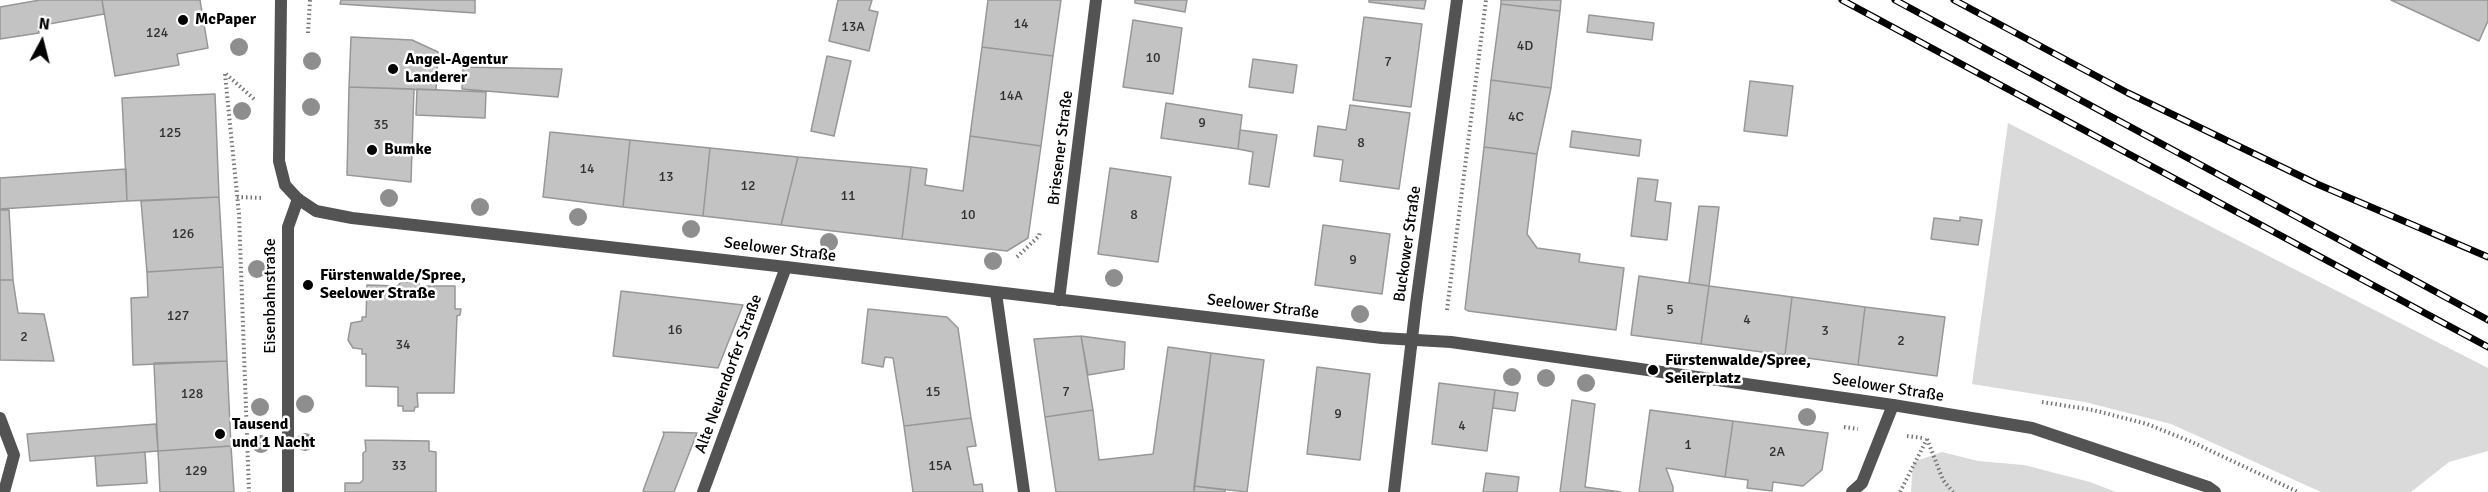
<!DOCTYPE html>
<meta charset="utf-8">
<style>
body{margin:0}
#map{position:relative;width:2488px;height:492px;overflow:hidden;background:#fff;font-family:Signika,sans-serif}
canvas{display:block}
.north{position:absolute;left:12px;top:12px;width:60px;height:60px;-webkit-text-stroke:4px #fff;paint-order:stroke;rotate:7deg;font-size:16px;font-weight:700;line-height:24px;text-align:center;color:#000}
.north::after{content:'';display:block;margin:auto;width:21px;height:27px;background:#000;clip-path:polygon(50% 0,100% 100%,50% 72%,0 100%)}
</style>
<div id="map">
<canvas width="2488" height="492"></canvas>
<div class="north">N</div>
</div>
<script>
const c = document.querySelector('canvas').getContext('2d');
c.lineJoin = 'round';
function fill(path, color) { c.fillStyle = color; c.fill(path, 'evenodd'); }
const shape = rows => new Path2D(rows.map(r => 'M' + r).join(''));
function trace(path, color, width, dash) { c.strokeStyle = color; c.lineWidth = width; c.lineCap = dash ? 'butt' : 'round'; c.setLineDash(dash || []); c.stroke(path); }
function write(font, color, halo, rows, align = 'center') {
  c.font = font + ' Signika,sans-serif'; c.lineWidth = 5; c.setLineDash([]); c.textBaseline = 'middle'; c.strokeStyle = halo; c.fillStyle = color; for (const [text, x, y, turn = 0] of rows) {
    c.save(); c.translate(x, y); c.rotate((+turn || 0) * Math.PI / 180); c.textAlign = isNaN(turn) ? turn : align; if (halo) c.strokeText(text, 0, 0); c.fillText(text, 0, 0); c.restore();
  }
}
const green = shape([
 [2008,123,2488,368,2488,451,2449,462,2411,492,2321,492,2171,424,2085,402,1972,384],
 [1942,452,1978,461,2024,465,2090,482,2116,492,1911,492,1913,462]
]);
const building = shape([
 [40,0,102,0,104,14,38,26,39,33,0,39,0,7,40,0],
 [102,0,200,0,208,48,177,54,179,65,115,76,102,0],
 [341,0,475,0,475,13,340,4,341,0],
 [838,0,872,0,869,10,878,12,869,51,829,41,838,0],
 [988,0,1061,0,1053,56,982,47,988,0],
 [1135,0,1187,0,1185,12,1135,3,1135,0],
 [1369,0,1426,0,1424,9,1369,2,1369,0],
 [1501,0,1561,0,1560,11,1501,4,1501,0],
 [2391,0,2488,0,2488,21,2479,41,2391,0],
 [1501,4,1560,11,1551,88,1491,80,1501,4],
 [1589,15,1654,23,1652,40,1587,32,1589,15],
 [1364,17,1422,24,1411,107,1353,100,1364,17],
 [1133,20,1182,28,1173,94,1123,87,1133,20],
 [351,37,412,40,438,52,436,90,349,87,351,37],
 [982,47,1053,56,1041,146,970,136,982,47],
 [827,56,851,61,834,136,811,131,827,56],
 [1253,59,1297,65,1293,93,1249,87,1253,59],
 [463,67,562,69,558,97,462,89,463,67],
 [1491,80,1551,88,1537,154,1484,147,1491,80],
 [1750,81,1793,86,1787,136,1744,131,1750,81],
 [349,87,414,89,411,182,347,175,349,87],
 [417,89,486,92,485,118,416,115,417,89],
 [215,94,219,197,127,201,122,98,215,94],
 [1166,103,1242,115,1238,149,1161,138,1166,103],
 [1350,105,1410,113,1399,189,1340,181,1343,160,1314,156,1318,126,1346,130,1350,105],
 [1240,130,1277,135,1269,187,1249,184,1253,152,1238,149,1240,130],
 [1572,131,1641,140,1639,156,1570,147,1572,131],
 [550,132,630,140,623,207,543,197,550,132],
 [970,136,1041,146,1028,238,1007,251,902,239,911,167,927,169,925,185,963,191,970,136],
 [630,140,710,148,703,216,623,207,630,140],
 [1484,147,1537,154,1527,234,1537,248,1580,254,1579,262,1624,268,1616,330,1468,311,1465,309,1484,147],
 [710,148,798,157,781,225,703,216,710,148],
 [798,157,911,167,902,239,781,225,798,157],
 [1110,168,1171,177,1158,262,1098,254,1110,168],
 [126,169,127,201,0,209,0,178,126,169],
 [1638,178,1658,180,1655,201,1671,203,1667,240,1631,236,1638,178],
 [219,197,223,267,147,272,141,201,219,197],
 [1699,206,1719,207,1709,286,1689,283,1699,206],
 [0,210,9,210,13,280,0,280,0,210],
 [1960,217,1982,220,1978,245,1931,239,1934,218,1960,221,1960,217],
 [1323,225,1390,234,1382,294,1315,285,1323,225],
 [223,267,227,361,133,365,131,298,148,297,147,272,223,267],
 [1639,276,1709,286,1701,344,1631,335,1639,276],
 [0,280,13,280,18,313,44,314,54,361,0,360,0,280],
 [401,282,418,282,420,286,455,286,455,309,461,309,460,315,457,316,454,393,417,393,418,407,415,407,414,411,403,411,403,406,398,406,398,387,366,386,366,354,362,354,362,349,353,348,348,340,351,323,362,321,362,317,366,317,367,285,398,286,401,282],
 [1709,286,1792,297,1785,355,1701,344,1709,286],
 [621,291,743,305,718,368,613,356,621,291],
 [1792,297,1865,307,1858,365,1785,355,1792,297],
 [1865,307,1945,317,1937,376,1858,365,1865,307],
 [868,309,947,317,958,328,971,418,904,426,893,358,885,357,883,367,862,363,868,309],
 [1081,336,1093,410,1045,417,1034,339,1081,336],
 [1081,336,1125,342,1124,369,1088,375,1081,336],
 [1168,347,1211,353,1194,492,1056,492,1045,417,1093,410,1099,460,1153,454,1168,347],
 [1211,353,1264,360,1247,492,1194,486,1211,353],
 [227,361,231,446,158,451,154,363,227,361],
 [1317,367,1370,374,1360,460,1307,454,1317,367],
 [1439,383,1495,390,1487,451,1432,444,1439,383],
 [1495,390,1518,393,1515,411,1493,408,1495,390],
 [1572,400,1595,404,1585,487,1621,492,1560,492,1572,400],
 [1650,410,1733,421,1725,477,1666,468,1673,487,1673,492,1639,492,1650,410],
 [971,418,976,446,967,447,974,485,982,484,983,492,913,492,904,426,971,418],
 [1733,421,1828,433,1822,470,1803,486,1773,482,1772,491,1747,488,1748,480,1725,477,1733,421],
 [156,424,158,451,30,461,27,434,156,424],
 [663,432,697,433,674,492,646,492,643,491,664,434,663,432],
 [365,440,429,441,429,451,436,452,436,492,345,492,345,483,360,483,363,480,363,453,366,451,365,440],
 [231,446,234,492,160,492,158,451,231,446],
 [145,452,147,483,97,486,95,456,145,452],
 [1486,473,1519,477,1517,492,1483,492,1486,473],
 [1194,486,1225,490,1225,492,1194,492,1194,486]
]);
const path = shape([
 [308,33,310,0],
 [225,74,239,214,249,492],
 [226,74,254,99],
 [237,197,264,198],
 [1017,257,1039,236,1040,232],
 [1447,310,1486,0],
 [2042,402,2093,410,2147,424,2192,442,2298,492],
 [1844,427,1858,429],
 [1907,436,1923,438],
 [1927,439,1943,480,1953,492],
 [1900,492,1927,439]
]);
const minor = shape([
 [996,293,1024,492],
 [1059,300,1096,0],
 [0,418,14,455,4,492],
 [288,492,288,227,298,199],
 [703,492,786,267],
 [1394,492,1416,304,1457,0],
 [1852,492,1862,483,1893,405]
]);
const tertiary = shape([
 [281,0,279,161,285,185,298,199,316,211,352,218,786,267,1382,338,1451,342,1893,405,2032,428,2208,487,2215,492]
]);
const rail = shape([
 [1842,0,2488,347],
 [1895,0,2488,320],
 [1954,0,2128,93,2317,184,2488,257]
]);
const trees = [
 [239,47],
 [312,61],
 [311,107],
 [242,111],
 [389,198],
 [480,207],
 [578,217],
 [691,229],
 [829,242],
 [993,261],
 [257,269],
 [1114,278],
 [1360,314],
 [1512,377],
 [1546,378],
 [1586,383],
 [305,404],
 [260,407],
 [1807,417],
 [305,442],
 [261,444]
];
const markers = [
 [183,20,6,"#000"],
 [393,69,6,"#000"],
 [372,150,6,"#000"],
 [308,285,6,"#000"],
 [1653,370,6,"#000"],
 [220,434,6,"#000"]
];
const numberNames = [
 ["14",1021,24],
 ["13A",853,27],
 ["124",157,33],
 ["4D",1525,46],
 ["10",1153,58],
 ["7",1388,62],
 ["14A",1011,96],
 ["4C",1516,117],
 ["9",1202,123],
 ["35",381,125],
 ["125",170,133],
 ["8",1361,143],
 ["14",587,169],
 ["13",666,177],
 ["12",748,186],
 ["11",848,196],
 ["10",968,215],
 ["8",1134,215],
 ["126",183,234],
 ["9",1353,260],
 ["5",1670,310],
 ["127",178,316],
 ["4",1747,320],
 ["16",675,330],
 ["3",1825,331],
 ["2",24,337],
 ["2",1901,341],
 ["34",403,345],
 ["15",933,392],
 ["7",1066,392],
 ["128",192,394],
 ["9",1338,414],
 ["4",1462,426],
 ["1",1688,445],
 ["2A",1777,452],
 ["33",399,466],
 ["15A",940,466],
 ["129",196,471]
];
const poiNames = [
 ["McPaper",195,20],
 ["Angel-Agentur",405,60],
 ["Landerer",405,78],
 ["Bumke",384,150],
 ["Fürstenwalde/Spree,",320,276],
 ["Seelower Straße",320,294],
 ["Fürstenwalde/Spree,",1665,361],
 ["Seilerplatz",1665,379],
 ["Tausend",232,425],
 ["und 1 Nacht",232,443]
];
const streetNames = [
 ["Briesener Straße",1061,148,-83],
 ["Buckower Straße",1408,244,-82],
 ["Seelower Straße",780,250,7],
 ["Eisenbahnstraße",271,296,-90],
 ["Seelower Straße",1263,307,7],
 ["Alte Neuendorfer Straße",729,374,-70],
 ["Seelower Straße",1888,388,9]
];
fill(green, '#dadada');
fill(building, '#c3c3c3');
trace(building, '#979797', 1.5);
trace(path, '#757575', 4, [1.5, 3]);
trace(minor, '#535353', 12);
trace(tertiary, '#535353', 12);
trace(rail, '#000', 7);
trace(rail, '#fff', 4.5, [14]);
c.fillStyle = '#8e8e8e';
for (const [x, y] of trees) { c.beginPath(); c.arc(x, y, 9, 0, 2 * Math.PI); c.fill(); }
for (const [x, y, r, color] of markers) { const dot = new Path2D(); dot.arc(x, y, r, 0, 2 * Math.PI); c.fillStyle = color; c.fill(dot); trace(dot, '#fff', 2); }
write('14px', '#313131', null, numberNames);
write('bold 16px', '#000', '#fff', poiNames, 'left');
write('16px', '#000', '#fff', streetNames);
</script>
